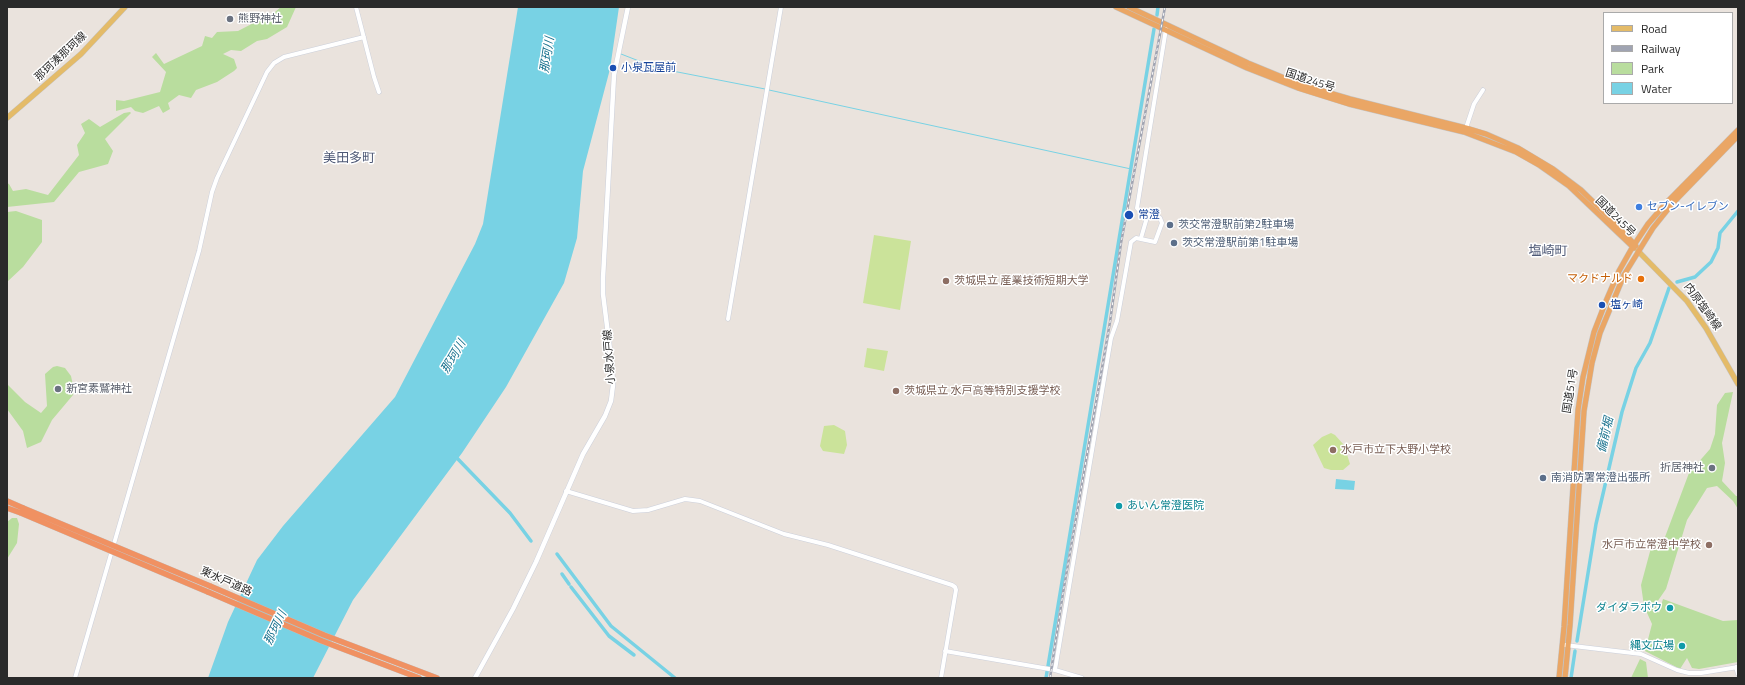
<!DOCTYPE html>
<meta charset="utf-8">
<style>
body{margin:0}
#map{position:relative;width:1745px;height:685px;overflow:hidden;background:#eae3dd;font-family:"Titillium Web",sans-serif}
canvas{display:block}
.frame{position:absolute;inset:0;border:8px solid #2a2a2a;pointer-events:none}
.legend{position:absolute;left:1603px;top:12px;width:130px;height:92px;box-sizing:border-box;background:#fff;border:1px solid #aaa;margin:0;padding:5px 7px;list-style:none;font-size:12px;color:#2a2a2a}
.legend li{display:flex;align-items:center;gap:8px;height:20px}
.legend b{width:20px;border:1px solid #aaa}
</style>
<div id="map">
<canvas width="1745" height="685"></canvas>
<div class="frame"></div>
<ul class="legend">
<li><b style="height:5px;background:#e4bb68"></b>Road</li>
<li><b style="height:5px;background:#a0a4b2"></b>Railway</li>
<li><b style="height:11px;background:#b9dd9e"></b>Park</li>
<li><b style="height:11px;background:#78d2e4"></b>Water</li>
</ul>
</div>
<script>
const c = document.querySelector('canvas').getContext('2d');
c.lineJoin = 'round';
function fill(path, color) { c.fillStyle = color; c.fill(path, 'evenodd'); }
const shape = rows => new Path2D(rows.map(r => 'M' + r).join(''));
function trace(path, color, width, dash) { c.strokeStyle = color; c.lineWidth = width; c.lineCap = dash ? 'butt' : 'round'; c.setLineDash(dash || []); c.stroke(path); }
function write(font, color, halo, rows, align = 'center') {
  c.font = font + ' "Titillium Web","Noto Sans JP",sans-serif'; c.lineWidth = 3; c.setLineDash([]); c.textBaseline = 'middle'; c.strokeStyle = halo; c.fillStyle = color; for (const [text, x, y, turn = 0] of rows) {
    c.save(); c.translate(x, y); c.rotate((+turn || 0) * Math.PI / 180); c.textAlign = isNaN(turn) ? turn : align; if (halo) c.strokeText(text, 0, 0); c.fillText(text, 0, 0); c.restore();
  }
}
const green = shape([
 [281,7,296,7,287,27,267,39,257,41,241,51,231,50,223,54,234,59,237,68,234,71,217,82,196,90,191,98,179,95,168,103,170,109,163,113,159,106,143,113,135,111,131,107,116,111,116,100,124,101,160,92,166,72,152,57,156,53,164,64,202,46,205,36,212,38,217,32,238,31,275,12],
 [130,112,131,113,105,139,113,151,108,164,79,172,54,202,7,207,7,183,9,184,13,191,26,189,48,195,79,155,77,145,85,133,81,124,89,119,100,127,124,113],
 [16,211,42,220,42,242,23,267,7,282,7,212],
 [57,366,65,368,71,376,74,390,73,395,52,420,41,442,27,448,23,431,7,409,7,384,25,402,41,413,47,406,45,374,53,367],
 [1733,392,1722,443,1725,463,1722,481,1736,496,1738,496,1738,509,1733,501,1717,486,1707,488,1687,520,1666,589,1655,605,1659,613,1663,599,1723,621,1738,620,1738,662,1699,669,1692,668,1687,658,1680,669,1645,651,1652,624,1644,606,1641,585,1652,544,1662,545,1689,473,1710,449,1715,434,1717,405,1725,393],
 [12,518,17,518,19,524,17,543,7,559,7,522],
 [1640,659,1646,662,1648,678,1631,678]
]);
const pitch = shape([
 [874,235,911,241,900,310,863,303],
 [867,348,888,351,884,371,864,367],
 [834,425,845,431,847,445,844,454,823,451,820,446,824,426],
 [1331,433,1335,435,1344,445,1350,464,1343,470,1331,470,1324,468,1313,445,1322,437]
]);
const water = shape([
 [518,7,619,7,610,69,583,171,577,238,564,283,506,387,462,453,353,600,313,678,208,678,228,622,257,560,283,526,395,397,475,244,483,224],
 [1336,479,1355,481,1354,490,1335,489]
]);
const stream = shape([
 [621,54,657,68,765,89],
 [769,90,1131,169]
]);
const canal = shape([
 [1157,15,1158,7],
 [1677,282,1695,277,1711,262,1718,248,1720,233,1738,211],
 [455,456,510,513,531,541],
 [557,554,611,626,675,678],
 [562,574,569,584],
 [571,587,609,636,634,655],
 [1577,641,1596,524,1622,412,1636,368,1650,343,1669,288],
 [1046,678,1154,29],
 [1571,678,1575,651]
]);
const tertiary = shape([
 [356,7,374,77,379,92],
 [1466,128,1474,104,1483,90],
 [1141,238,1148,214],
 [728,319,781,7],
 [566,491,633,511,648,510,685,499,700,501,784,534,828,545,952,585,955,587,956,590,941,678],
 [1565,645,1641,654,1677,670,1689,673,1701,673,1738,667],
 [945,651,1055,670,1082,678],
 [1736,667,1738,674],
 [1055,670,1111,338,1117,321,1131,242,1136,238,1155,242,1162,223,1160,218,1141,212,1137,208,1166,29],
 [75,678,199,251,212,192,217,178,267,72,274,63,284,57,364,37]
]);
const secondary = shape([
 [475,678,513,609,536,562,583,454,605,416,611,401,613,385,612,366,603,294,603,278,614,75,628,7]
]);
const primary = shape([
 [7,118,81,54,125,7],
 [1638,251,1687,301,1706,328,1738,384]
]);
const trunk = shape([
 [1116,7,1247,68,1298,88,1349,104,1464,132,1516,152,1539,165,1569,186,1634,248],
 [1129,7,1248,63,1299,84,1350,99,1466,128,1486,134,1518,148,1553,169,1581,190,1612,220,1636,246],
 [1559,678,1564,627,1578,410,1583,377,1594,332,1606,301,1619,271,1632,248,1648,224,1667,202,1738,130],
 [1565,678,1570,625,1584,411,1592,363,1600,333,1624,275,1653,228,1673,203,1738,136]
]);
const motorway = shape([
 [7,501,23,508],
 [7,508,21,513],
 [210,586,324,635,437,678],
 [208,592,322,641,419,678]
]);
const rail = shape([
 [1050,678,1063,593,1110,322,1121,243,1165,7]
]);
const motorwayBridge = shape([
 [23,508,210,586],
 [21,513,208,592]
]);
const markers = [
 [230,19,4,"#6b7280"],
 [613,68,4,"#1a4fb4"],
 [1639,207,4,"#3f7fe0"],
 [1129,215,5,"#1a4fb4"],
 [1170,225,4,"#5c6f8a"],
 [1174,243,4,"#5c6f8a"],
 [1641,279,4,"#e8710a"],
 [946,281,4,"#8d6e63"],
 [1602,305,4,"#1a4fb4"],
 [58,389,4,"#6b7280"],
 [896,391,4,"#8d6e63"],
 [1333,450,4,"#8d6e63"],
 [1712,468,4,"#6b7280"],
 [1543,478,4,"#5c6f8a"],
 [1119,506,4,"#0f9aa8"],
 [1709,545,4,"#8d6e63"],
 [1670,608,4,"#0f9aa8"],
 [1682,646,4,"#0f9aa8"]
];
const worshipNames = [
 ["熊野神社",238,19],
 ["新宮素鷲神社",66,389],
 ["折居神社",1704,468,"right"]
];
const streetNames = [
 ["那珂湊那珂線",61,57,-43],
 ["国道245号",1310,81,18],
 ["国道245号",1615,217,45],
 ["内原塩崎線",1702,307,54],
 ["小泉水戸線",610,357,-94],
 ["国道51号",1571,391,-81],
 ["東水戸道路",226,582,24]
];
const transitNames = [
 ["小泉瓦屋前",621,68],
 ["常澄",1138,215],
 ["塩ヶ崎",1610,305]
];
const shopNames = [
 ["セブン-イレブン",1647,207]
];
const serviceNames = [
 ["茨交常澄駅前第2駐車場",1178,225],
 ["茨交常澄駅前第1駐車場",1182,243],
 ["南消防署常澄出張所",1551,478]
];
const foodNames = [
 ["マクドナルド",1633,279]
];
const educationNames = [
 ["茨城県立 産業技術短期大学",954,281],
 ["茨城県立 水戸高等特別支援学校",904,391],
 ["水戸市立下大野小学校",1341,450],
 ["水戸市立常澄中学校",1701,545,"right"]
];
const cultureNames = [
 ["あいん常澄医院",1127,506,"left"],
 ["ダイダラボウ",1662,608],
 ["縄文広場",1674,646]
];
const waterNames = [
 ["那珂川",548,55,-81],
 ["那珂川",454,357,-59],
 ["備前堀",1606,435,-77],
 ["那珂川",276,628,-64]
];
const quarterNames = [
 ["美田多町",349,159],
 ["塩崎町",1548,252]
];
fill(green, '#b9dd9e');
fill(pitch, '#cbe39a');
fill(water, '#78d2e4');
trace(stream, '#78d2e4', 1);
trace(canal, '#78d2e4', 3.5);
trace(tertiary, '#cbcfda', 5);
trace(secondary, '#cbcfda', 5.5);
trace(primary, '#c3c3c3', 6);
trace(trunk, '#c3c3c3', 6);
trace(motorway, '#c3c3c3', 6);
trace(tertiary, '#fff', 4);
trace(secondary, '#fff', 4.5);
trace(primary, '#e4bb68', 5);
trace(trunk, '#eaa665', 5);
trace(motorway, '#f09162', 5.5);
trace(rail, '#a0a4b2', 2.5);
trace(rail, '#fff', 1, [3]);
trace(motorwayBridge, '#c3c3c3', 6, []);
trace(motorwayBridge, '#f09162', 5.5);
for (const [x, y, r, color] of markers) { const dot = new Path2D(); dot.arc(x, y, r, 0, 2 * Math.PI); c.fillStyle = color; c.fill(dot); trace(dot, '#fff', 1.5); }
write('11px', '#5b616d', '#fff', worshipNames, 'left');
write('11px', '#2a2a2a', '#fff', streetNames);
write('11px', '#164399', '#fff', transitNames, 'left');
write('11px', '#366cbe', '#fff', shopNames, 'left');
write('11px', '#4e5e75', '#fff', serviceNames, 'left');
write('11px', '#c56008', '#fff', foodNames, 'right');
write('11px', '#785e54', '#fff', educationNames, 'left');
write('11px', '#0d838f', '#fff', cultureNames, 'right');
write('italic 12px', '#19728e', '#fff', waterNames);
write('13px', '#4e5976', '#fff', quarterNames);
</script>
